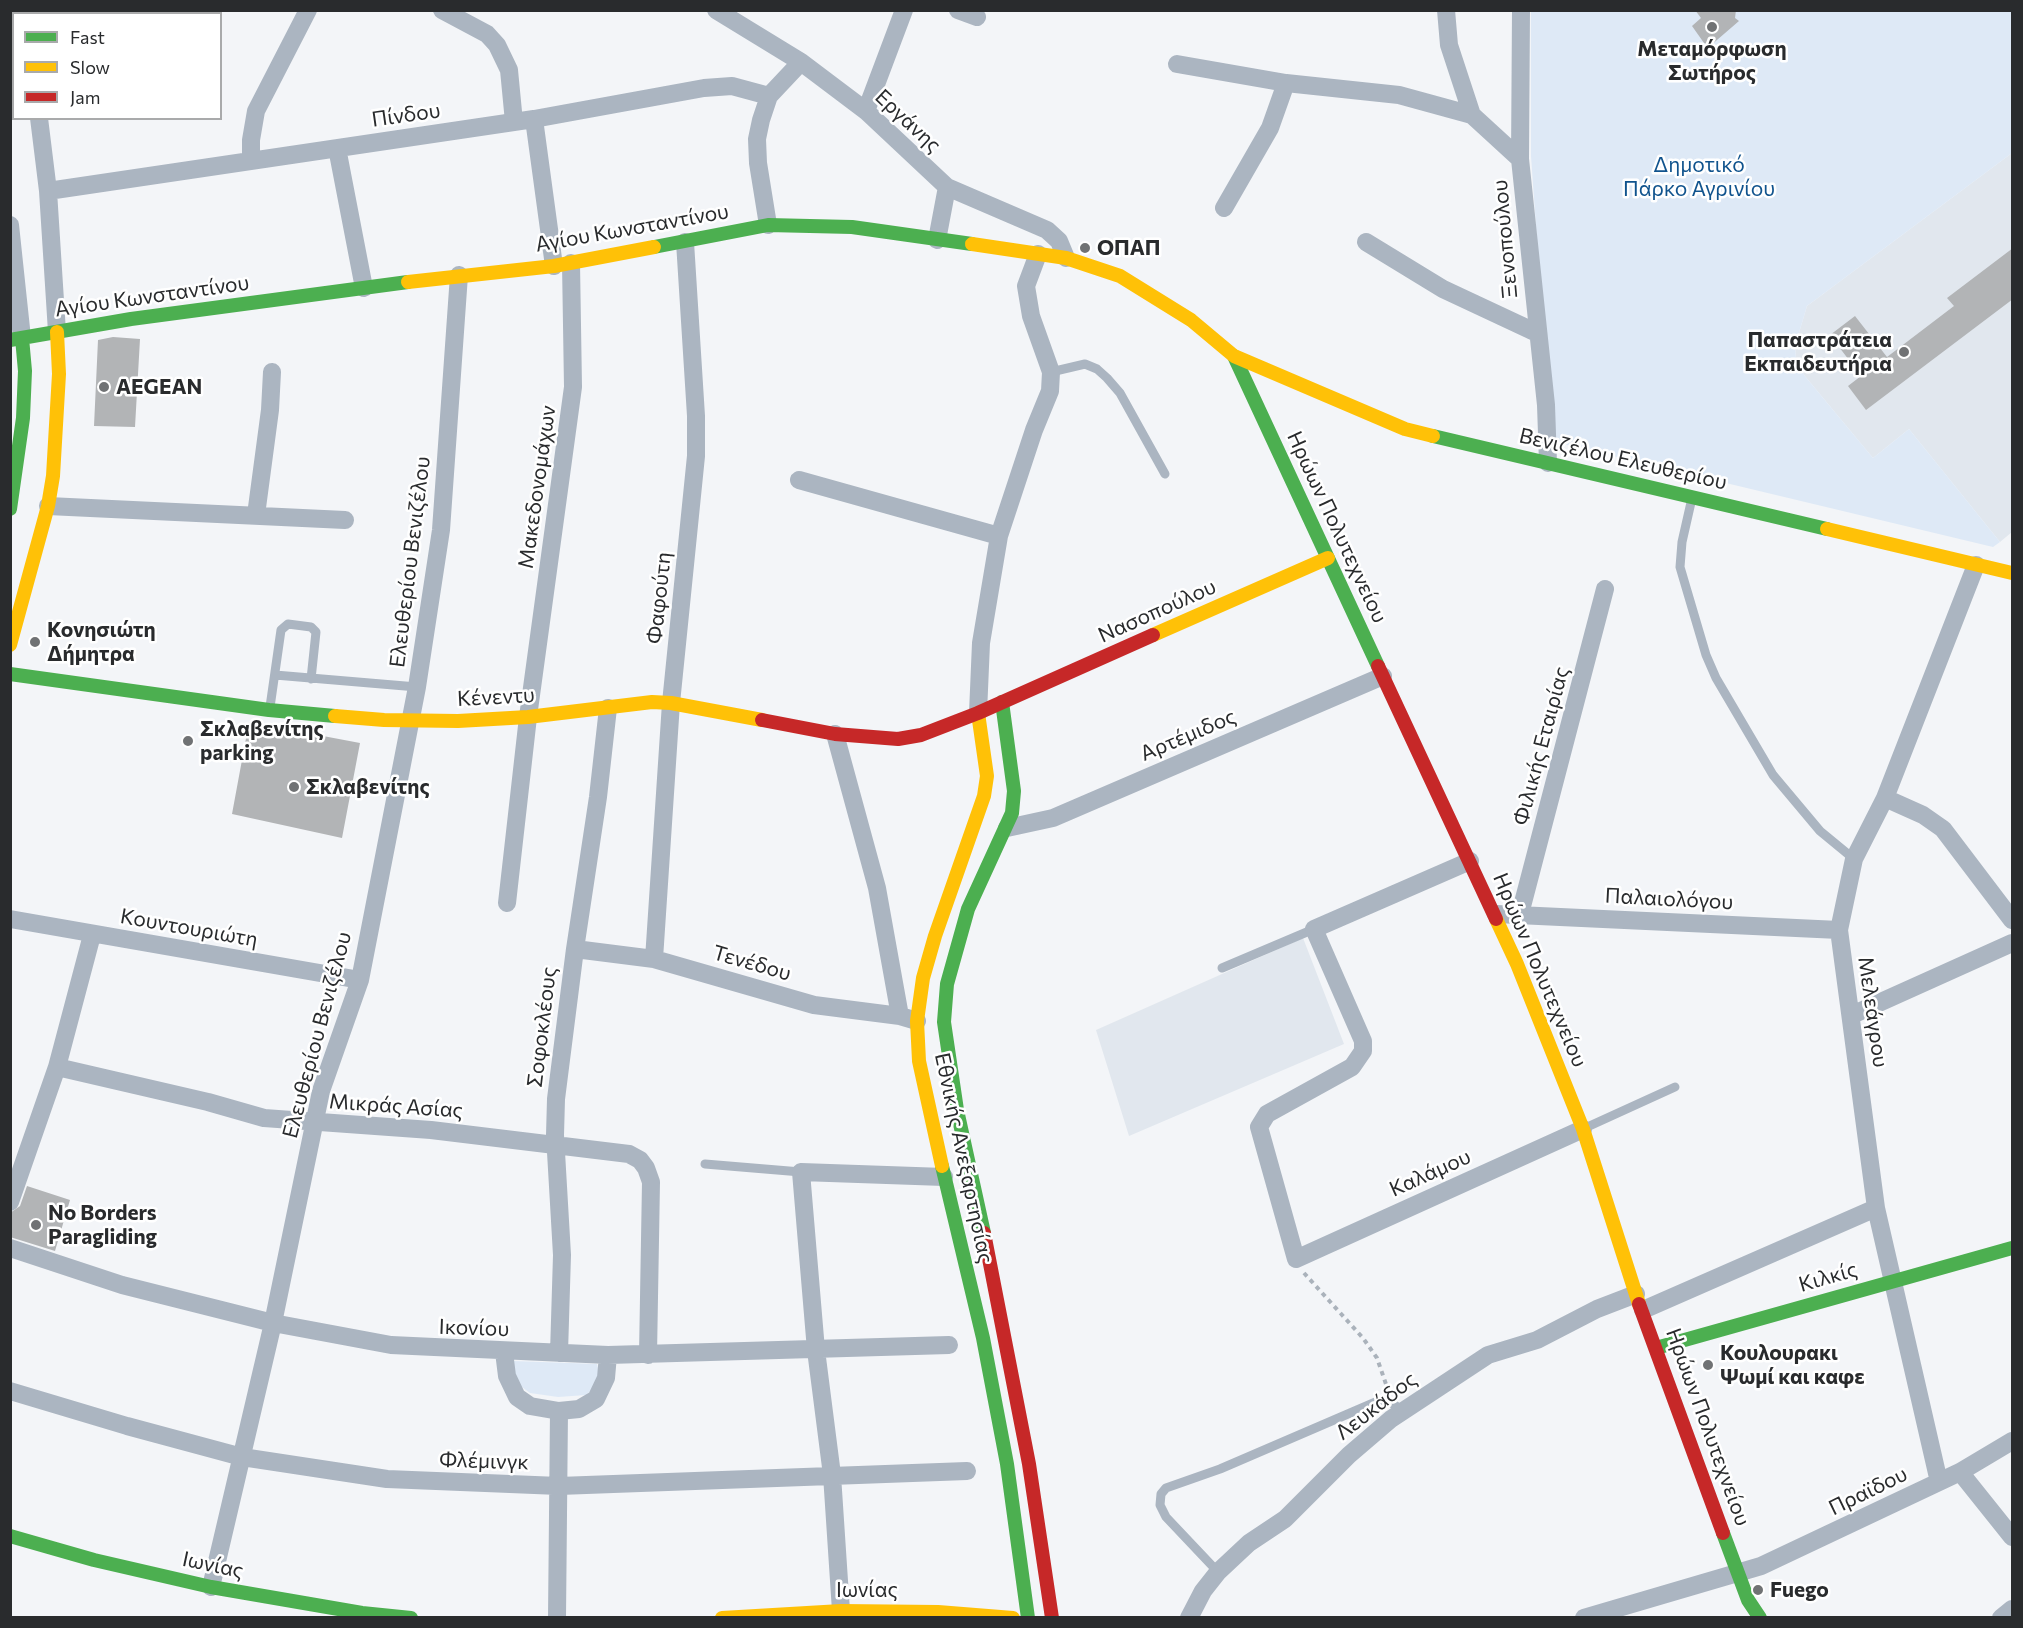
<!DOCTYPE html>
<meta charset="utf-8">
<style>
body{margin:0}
#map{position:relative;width:2023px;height:1628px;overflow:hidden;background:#f3f5f8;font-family:Commissioner,sans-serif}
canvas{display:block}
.frame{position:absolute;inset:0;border:12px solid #292b2d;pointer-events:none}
.legend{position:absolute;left:12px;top:12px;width:210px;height:108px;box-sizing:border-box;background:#fff;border:2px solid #a9aaab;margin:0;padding:8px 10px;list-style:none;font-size:18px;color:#292b2d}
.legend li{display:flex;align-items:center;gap:12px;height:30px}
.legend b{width:30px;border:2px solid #a9aaab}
</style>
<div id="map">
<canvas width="2023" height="1628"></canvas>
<div class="frame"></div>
<ul class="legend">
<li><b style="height:8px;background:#4caf50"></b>Fast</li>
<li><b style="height:8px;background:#ffc107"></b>Slow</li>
<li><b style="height:8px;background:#c62828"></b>Jam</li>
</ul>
</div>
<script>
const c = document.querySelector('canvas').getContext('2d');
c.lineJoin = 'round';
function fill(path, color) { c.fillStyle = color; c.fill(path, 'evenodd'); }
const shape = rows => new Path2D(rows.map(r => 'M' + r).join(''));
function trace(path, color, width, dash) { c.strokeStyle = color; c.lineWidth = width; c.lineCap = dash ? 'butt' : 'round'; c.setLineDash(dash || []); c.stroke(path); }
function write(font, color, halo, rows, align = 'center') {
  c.font = font + ' Commissioner,sans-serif'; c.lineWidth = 5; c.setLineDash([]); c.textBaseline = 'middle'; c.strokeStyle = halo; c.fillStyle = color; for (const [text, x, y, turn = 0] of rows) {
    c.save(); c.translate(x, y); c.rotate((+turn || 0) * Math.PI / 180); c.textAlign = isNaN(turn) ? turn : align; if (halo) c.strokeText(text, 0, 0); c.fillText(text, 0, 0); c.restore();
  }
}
const built = shape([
 [2012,153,2012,532,2000,542,1909,429,1873,458,1804,375,1796,359,1795,346,1807,306],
 [1303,938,1344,1044,1129,1136,1096,1030]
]);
const green = shape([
 [1531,11,2012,11,2012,153,1807,306,1795,346,1796,359,1804,375,1873,458,1909,429,2000,542,1993,547,1563,444,1551,439,1531,156],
 [513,1361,597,1364,600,1376,596,1386,586,1395,558,1397,530,1393,518,1384,513,1369]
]);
const building = shape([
 [1695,10,1736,10,1735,18,1739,21,1710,46,1704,43,1692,26,1701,18],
 [2013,248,2013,299,1866,410,1848,386,1861,376,1830,335,1855,316,1887,357,1954,306,1947,298],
 [113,337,140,339,135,427,94,426,98,340],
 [249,722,360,743,342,838,232,814],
 [27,1186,70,1200,55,1251,10,1237,10,1213,20,1206]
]);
const path = shape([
 [1304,1273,1363,1338,1377,1358,1387,1387]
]);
const lane = shape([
 [1051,372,1085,364,1097,369,1107,378,1120,393,1165,474],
 [1692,498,1682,542,1680,567,1706,655,1716,678,1773,775,1820,831,1854,859],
 [275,675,417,687],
 [270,707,281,630,288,624,311,627,316,632,311,679],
 [1222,968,1314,929],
 [1585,1128,1675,1087],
 [705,1164,801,1172],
 [1218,1572,1166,1517,1160,1505,1161,1494,1166,1488,1220,1469,1378,1401,1386,1399,1403,1411]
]);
const street = shape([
 [442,10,487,34,497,45,509,70,514,122],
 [716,10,801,62,866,111,947,187,1047,230,1059,241,1066,258],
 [958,10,977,17],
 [1446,10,1449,45,1472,115,1520,159],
 [1521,10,1520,159,1546,405,1548,463],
 [52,14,60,10],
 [10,23,14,31],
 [1177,64,1286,83,1399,95,1472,115],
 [10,104,14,103],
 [866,111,904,10],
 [39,118,48,191,57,332],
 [534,119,554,266],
 [337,148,364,288],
 [251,161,251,140,256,111,308,10],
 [48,191,534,119,704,88,732,86,769,96],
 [1224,208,1270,128,1286,83],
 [10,225,22,338],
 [768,225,758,163,757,139,761,120,769,96,801,62],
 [937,240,947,187],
 [1366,242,1443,289,1537,333],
 [799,480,999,536],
 [48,506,345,520],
 [256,515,270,410,272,372],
 [978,713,981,643,999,536,1034,430,1050,391,1051,372,1031,316,1026,286,1038,254],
 [835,734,877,888,900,1016],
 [1885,798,1923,815,1943,829,2012,920],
 [1007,828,1053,818,1383,676],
 [1470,861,1314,929,1363,1041,1363,1051,1352,1067,1267,1114,1259,1127,1296,1259,1583,1129],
 [507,903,528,717,573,387,571,263],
 [1496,914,1839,930],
 [1520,914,1605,589],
 [10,919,360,980],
 [575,949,654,959,814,1005,900,1016,917,1021],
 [654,959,671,703,696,456,696,416,685,242],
 [1852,1015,2012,943],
 [57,1067,208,1102,264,1118,431,1130,629,1154,640,1160,646,1168,651,1182,648,1355],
 [10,1202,57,1067,92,935],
 [10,1248,122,1285,273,1323,391,1345,608,1355,949,1345],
 [1643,1310,1876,1208],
 [504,1352,507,1376,517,1397,530,1406,559,1411,579,1409,596,1399,606,1378,608,1355],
 [559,1353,562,1255,555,1135,556,1099,575,949,598,797,608,708],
 [10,1391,127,1426,242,1457,387,1479,559,1486,967,1471],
 [1960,1472,2012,1537],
 [1939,1482,1876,1208,1839,930,1854,859,1885,798,1976,565],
 [211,1587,273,1323,321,1091,360,980,417,687,441,530,459,275],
 [841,1611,832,1475,816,1350,801,1172,944,1177],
 [557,1618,559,1411],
 [1189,1618,1203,1591,1218,1572,1249,1543,1285,1519,1349,1455,1391,1419,1488,1355,1537,1340,1597,1309,1636,1294],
 [1584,1618,1761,1566,1960,1472,2012,1441],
 [2001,1618,2012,1609]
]);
const fast = shape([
 [654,247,768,225,852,227,972,244],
 [10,340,131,319,408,282],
 [1234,356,1378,666],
 [1433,436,1827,529],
 [10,509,23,418,25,371,22,338],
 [10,674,269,710,335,716],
 [942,1166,983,1338,1007,1464,1028,1618],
 [984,1233,957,1110,944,1022,947,984,968,909,1012,813,1014,791,1002,702],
 [1656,1348,2012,1248],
 [1723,1533,1748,1600,1760,1618],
 [10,1536,94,1560,211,1587,362,1613,411,1618]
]);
const slow = shape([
 [972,244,1066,258,1120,276,1191,320,1234,356,1405,429,1433,436],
 [408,282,554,266,654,247],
 [1827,529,2012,573],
 [1153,635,1328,558],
 [10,645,48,506,53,476,59,374,57,332],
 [335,716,384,720,458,721,528,717,652,702,671,703,762,720],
 [1496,919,1517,964,1583,1129,1639,1304],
 [942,1166,919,1061,917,1021,923,978,935,936,984,796,987,776,978,713],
 [722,1618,841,1611,938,1612,1013,1618]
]);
const jam = shape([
 [1378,666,1496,919],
 [762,720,835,734,898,739,921,735,978,713,1153,635],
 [984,1233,1029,1464,1052,1618],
 [1639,1304,1723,1533]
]);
const markers = [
 [1712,27,6,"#707274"],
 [1085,248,6,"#707274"],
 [1904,352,6,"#707274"],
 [104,387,6,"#707274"],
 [35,642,6,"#707274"],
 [188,741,6,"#707274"],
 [294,787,6,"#707274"],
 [36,1225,6,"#707274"],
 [1708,1365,6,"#707274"],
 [1758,1590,6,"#707274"]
];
const poiNames = [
 ["Μεταμόρφωση",1712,49,"center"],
 ["Σωτήρος",1712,73,"center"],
 ["ΟΠΑΠ",1097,248],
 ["Παπαστράτεια",1892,340,"right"],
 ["Εκπαιδευτήρια",1892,364,"right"],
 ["AEGEAN",116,387],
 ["Κονησιώτη",47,630],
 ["Δήμητρα",47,654],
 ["Σκλαβενίτης",200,729],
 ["parking",200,753],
 ["Σκλαβενίτης",306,787],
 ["No Borders",48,1213],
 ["Paragliding",48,1237],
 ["Κουλουρακι",1720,1353],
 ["Ψωμί και καφε",1720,1377],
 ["Fuego",1770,1590]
];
const streetNames = [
 ["Πίνδου",406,115,-8],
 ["Εργάνης",908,121,43],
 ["Αγίου Κωνσταντίνου",632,228,-10],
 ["Ξενοπούλου",1505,239,-95],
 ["Αγίου Κωνσταντίνου",152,296,-8],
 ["Βενιζέλου Ελευθερίου",1623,459,13],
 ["Μακεδονομάχων",537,487,-82],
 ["Ηρώων Πολυτεχνείου",1337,527,65],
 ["Ελευθερίου Βενιζέλου",410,562,-83],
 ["Φαφούτη",659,598,-84],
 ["Νασοπούλου",1157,611,-24],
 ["Κένεντυ",496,697,-3],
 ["Αρτέμιδος",1188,735,-23],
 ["Φιλικής Εταιρίας",1541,746,-75],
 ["Παλαιολόγου",1669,899,3],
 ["Κουντουριώτη",189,928,10],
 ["Τενέδου",752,963,16],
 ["Ηρώων Πολυτεχνείου",1540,970,67],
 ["Μελεάγρου",1873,1012,82],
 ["Σοφοκλέους",542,1027,-83],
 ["Ελευθερίου Βενιζέλου",317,1035,-75],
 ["Μικράς Ασίας",396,1106,4],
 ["Εθνικής Ανεξαρτησίας",964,1158,78],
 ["Καλάμου",1430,1173,-24],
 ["Κιλκίς",1828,1277,-16],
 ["Ικονίου",474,1328,2],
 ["Λευκάδος",1376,1406,-38],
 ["Ηρώων Πολυτεχνείου",1708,1427,70],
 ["Φλέμινγκ",484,1461,2],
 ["Πραϊδου",1868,1491,-26],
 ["Ιωνίας",213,1565,12],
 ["Ιωνίας",867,1590]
];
const parkNames = [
 ["Δημοτικό",1699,165],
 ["Πάρκο Αγρινίου",1699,189]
];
fill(built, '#e1e7ee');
fill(green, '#dee9f6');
fill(building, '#b2b4b6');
trace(path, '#aab2bb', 4, [4.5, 4.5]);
trace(lane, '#abb5c1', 9);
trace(street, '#abb5c1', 18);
trace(fast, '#4caf50', 14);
trace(slow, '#ffc107', 14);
trace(jam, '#c62828', 14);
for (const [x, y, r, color] of markers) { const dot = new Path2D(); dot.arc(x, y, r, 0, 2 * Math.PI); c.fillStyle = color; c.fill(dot); trace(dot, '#fff', 2); }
write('bold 21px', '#292b2d', '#fff', poiNames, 'left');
write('21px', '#292b2d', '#fff', streetNames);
write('21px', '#10538d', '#fff', parkNames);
</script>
